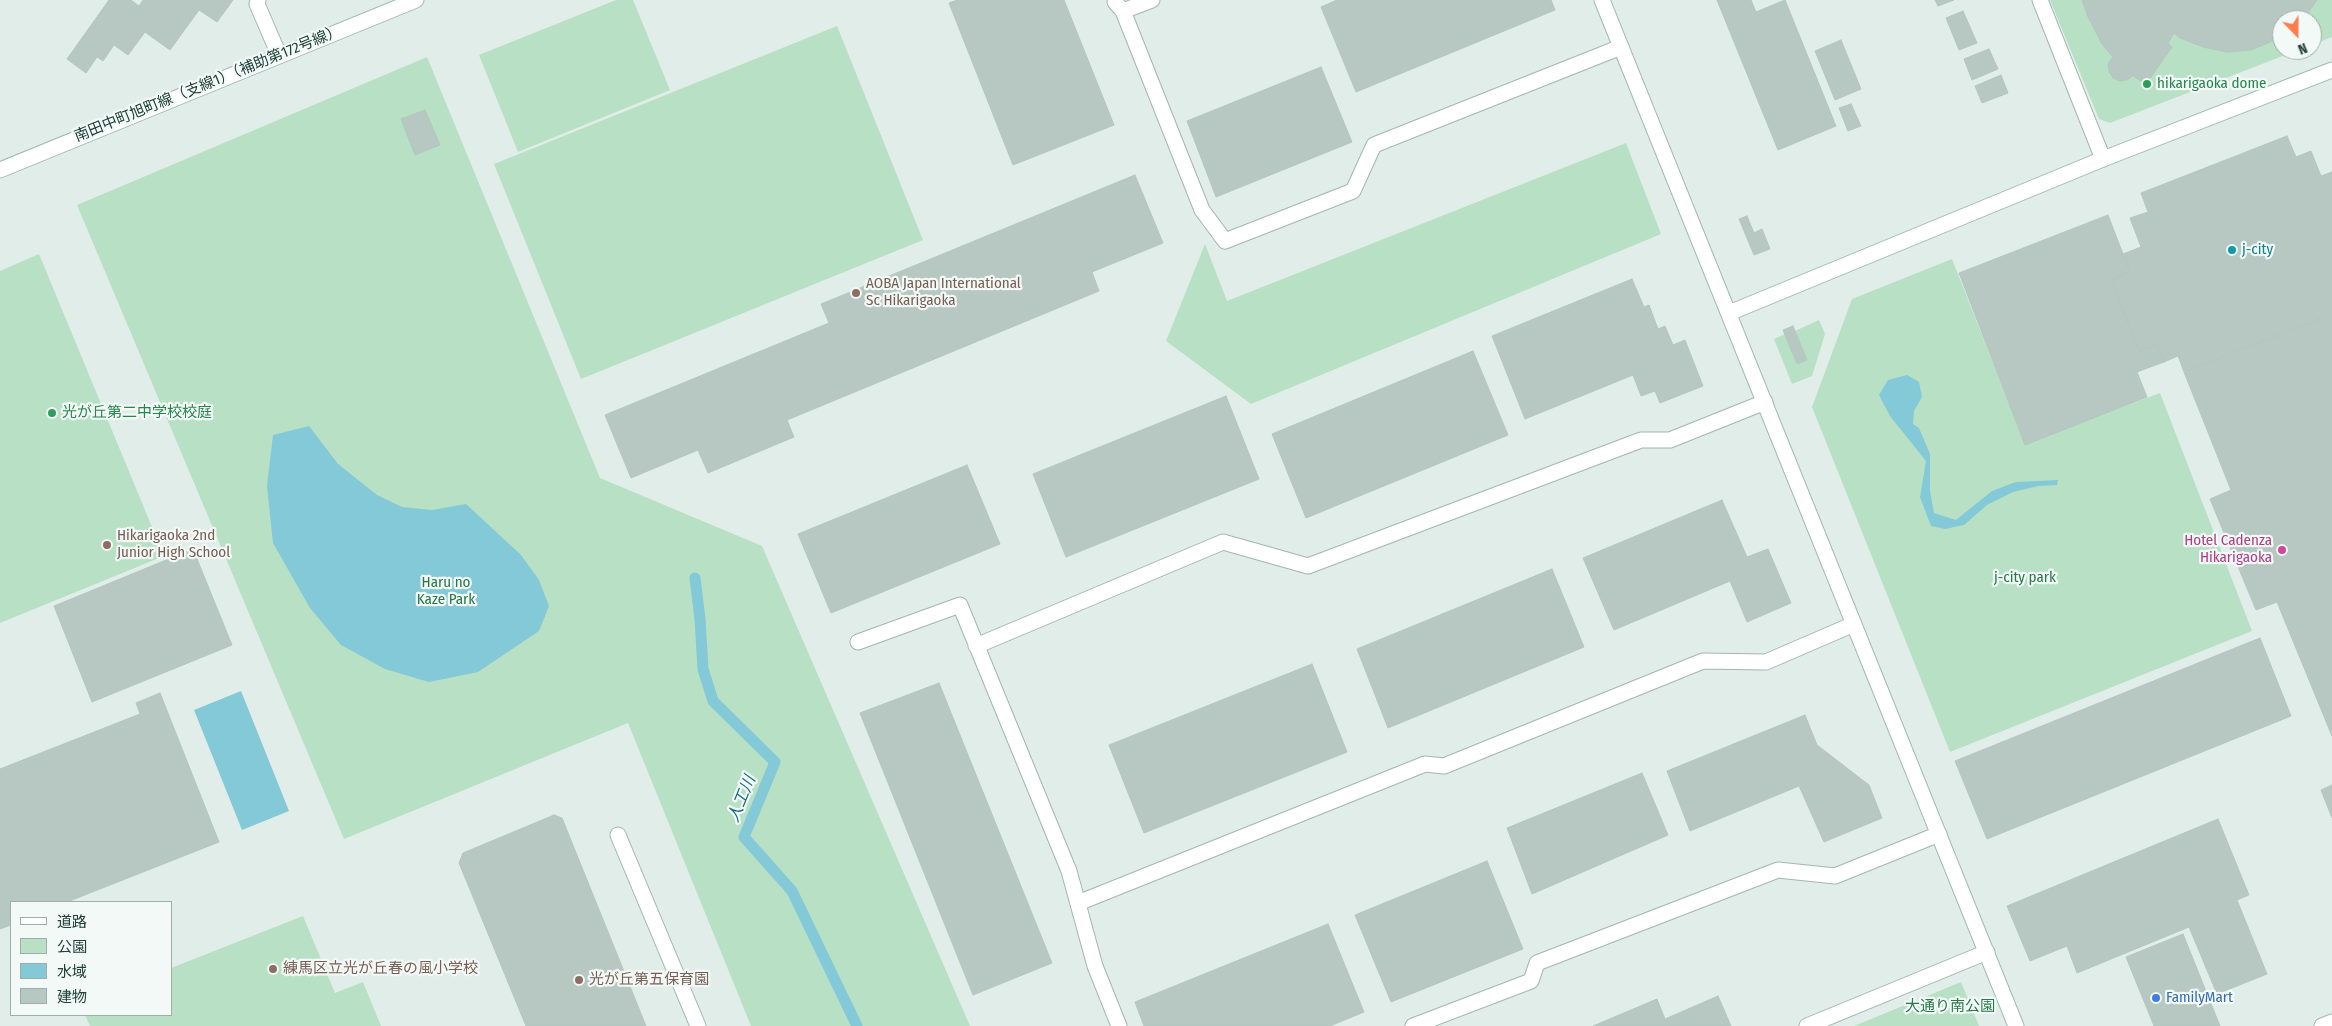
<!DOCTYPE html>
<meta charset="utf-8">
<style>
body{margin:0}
#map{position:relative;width:2332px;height:1026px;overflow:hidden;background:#e1ede8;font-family:"Fira Sans Condensed","Noto Sans JP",sans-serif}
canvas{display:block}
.legend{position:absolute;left:10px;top:901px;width:162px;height:115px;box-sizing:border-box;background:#f2f9f6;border:1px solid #9eafaa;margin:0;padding:6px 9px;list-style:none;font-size:15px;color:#204038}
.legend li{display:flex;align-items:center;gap:10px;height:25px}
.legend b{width:25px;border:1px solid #9eafaa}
.north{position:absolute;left:2272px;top:10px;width:50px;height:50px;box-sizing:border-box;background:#f2f9f6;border:1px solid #9eafaa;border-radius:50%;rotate:158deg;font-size:14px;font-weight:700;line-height:20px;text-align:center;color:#204038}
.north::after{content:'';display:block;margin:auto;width:18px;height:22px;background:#fe7c4e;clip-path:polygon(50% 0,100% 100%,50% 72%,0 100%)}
</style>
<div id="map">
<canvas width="2332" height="1026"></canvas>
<ul class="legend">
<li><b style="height:6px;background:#fff"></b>道路</li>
<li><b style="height:14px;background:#b8e0c4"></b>公園</li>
<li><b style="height:14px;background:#84c9d7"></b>水域</li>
<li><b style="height:14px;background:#b6c8c1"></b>建物</li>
</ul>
<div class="north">N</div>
</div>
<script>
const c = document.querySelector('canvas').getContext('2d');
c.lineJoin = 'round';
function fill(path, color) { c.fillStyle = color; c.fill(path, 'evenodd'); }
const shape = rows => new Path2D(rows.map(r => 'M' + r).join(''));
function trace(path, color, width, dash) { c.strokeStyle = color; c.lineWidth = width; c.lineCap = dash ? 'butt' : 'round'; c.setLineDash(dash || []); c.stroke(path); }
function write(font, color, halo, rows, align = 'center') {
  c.font = font + ' "Fira Sans Condensed","Noto Sans JP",sans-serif'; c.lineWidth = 4.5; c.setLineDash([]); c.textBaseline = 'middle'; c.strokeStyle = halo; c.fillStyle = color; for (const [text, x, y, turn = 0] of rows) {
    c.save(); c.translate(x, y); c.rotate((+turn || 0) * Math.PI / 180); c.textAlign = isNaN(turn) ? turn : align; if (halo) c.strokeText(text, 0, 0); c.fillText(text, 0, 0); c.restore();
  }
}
const green = shape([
 [616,0,633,0,670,90,518,152,479,55],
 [2050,0,2332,0,2332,37,2312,45,2312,20,2282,20,2282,50,2298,50,2110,123,2099,119],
 [837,26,923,240,581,379,494,164],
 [427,57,600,478,762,546,970,1026,751,1026,628,723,344,839,77,205],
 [1626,143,1661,234,1251,404,1166,341,1205,244,1227,301],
 [39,254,164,556,0,623,0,271],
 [1952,259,2025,444,2160,393,2252,631,1950,752,1812,407,1852,299],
 [1819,320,1825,334,1812,376,1792,384,1774,339,1785,334,1797,364,1807,360,1795,331],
 [303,916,335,993,363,982,381,1026,90,1026,85,1015,171,1015,171,968],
 [1961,982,1979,1026,1854,1026]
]);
const water = shape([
 [1907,375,1919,382,1922,397,1914,411,1913,424,1919,428,1930,454,1930,491,1934,513,1956,520,1992,491,2016,482,2058,480,2057,485,2038,486,2013,492,1987,505,1964,525,1945,529,1931,526,1920,497,1926,461,1890,416,1879,395,1888,380],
 [309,426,338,464,377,495,402,507,432,510,466,504,521,555,539,580,549,606,539,631,478,672,429,682,385,669,341,645,310,608,273,543,267,486,273,435],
 [241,691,289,811,242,830,194,710]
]);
const stream = shape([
 [695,578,700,619,703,669,713,701,775,762,744,837,792,891,857,1026]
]);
const building = shape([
 [109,0,131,0,139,6,143,0,233,0,217,22,199,10,170,50,145,32,128,55,114,45,103,61,97,57,86,73,67,59,109,0],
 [957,0,1064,0,1114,125,1013,165,949,3,957,0],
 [1337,0,1551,0,1555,10,1356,92,1321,7,1337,0],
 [1717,0,1751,0,1756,12,1785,0,1836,126,1778,150,1717,0],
 [1935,0,1954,0,1938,6,1935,0],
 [2082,0,2317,0,2303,20,2282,20,2282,37,2251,50,2227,52,2203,47,2180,38,2174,33,2168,43,2172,47,2146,84,2133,76,2127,80,2120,81,2113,78,2109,71,2108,64,2113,57,2102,44,2088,17,2082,0],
 [1963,11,1977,43,1959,50,1946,18,1963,11],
 [1841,40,1861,89,1835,100,1815,51,1841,40],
 [1989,49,1998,69,1972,80,1964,59,1989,49],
 [1321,67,1352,142,1216,197,1187,121,1321,67],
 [2001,75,2008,93,1982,103,1975,86,2001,75],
 [1851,104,1861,126,1848,131,1839,108,1851,104],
 [425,110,440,145,415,155,401,119,425,110],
 [2287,136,2296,157,2311,151,2321,176,2332,172,2332,314,2184,372,2178,356,2164,362,2157,344,2139,351,2111,280,2130,272,2123,254,2141,247,2130,218,2148,212,2141,193,2287,136],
 [1135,175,1163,243,1092,272,1099,291,787,420,794,437,708,473,698,450,631,478,605,415,829,323,821,304,1135,175],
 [2108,215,2130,272,2111,280,2139,351,2157,344,2164,362,2137,372,2147,397,2025,445,1959,273,2108,215],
 [1747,216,1754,233,1762,229,1770,249,1754,255,1739,219,1747,216],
 [1632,279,1644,307,1649,305,1658,329,1665,326,1673,345,1685,340,1703,386,1660,403,1655,391,1641,396,1633,375,1525,419,1492,336,1632,279],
 [2332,314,2332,736,2277,602,2256,610,2210,499,2231,490,2184,372,2332,314],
 [1793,326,1807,360,1797,364,1783,330,1793,326],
 [1473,351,1508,435,1306,518,1272,434,1473,351],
 [1226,396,1259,479,1066,557,1033,474,1226,396],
 [967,465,1000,544,831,613,798,534,967,465],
 [1722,500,1747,557,1768,549,1791,603,1747,622,1730,581,1614,630,1583,558,1722,500],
 [193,549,232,645,92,702,54,606,193,549],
 [1552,569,1584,647,1388,728,1357,649,1552,569],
 [2260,638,2291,716,1987,839,1955,761,2260,638],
 [1312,664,1347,752,1144,833,1109,745,1312,664],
 [939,683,1052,963,973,995,860,713,939,683],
 [160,693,219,842,67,902,11,902,11,925,0,929,0,769,140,714,136,703,160,693],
 [1805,715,1817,745,1869,785,1882,818,1824,842,1799,786,1690,831,1667,771,1805,715],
 [1642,773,1668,835,1532,894,1507,828,1642,773],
 [2332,785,2332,818,2321,790,2332,785],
 [554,815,562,818,646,1026,526,1026,459,863,463,853,554,815],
 [2218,819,2249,895,2237,900,2267,974,2217,994,2189,927,2077,973,2067,946,2030,961,2007,906,2218,819],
 [1487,861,1523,949,1391,1002,1355,915,1487,861],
 [1328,924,1364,1012,1330,1026,1144,1026,1135,1002,1328,924],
 [2183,934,2220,1026,2154,1026,2126,957,2183,934],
 [1718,996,1731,1026,1593,1026,1657,999,1665,1019,1718,996]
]);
const lane = shape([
 [1115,2,1123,11,1202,210,1225,241,1353,191,1374,145,1621,47],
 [1123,11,1152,0],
 [858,642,960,605,1069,871,1095,966,1119,1026],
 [976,646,1223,542,1308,566,1641,440,1670,440,1765,402],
 [618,835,698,1026],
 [1078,903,1425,764,1444,766,1703,661,1766,662,1854,624],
 [1413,1026,1531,981,1537,963,1778,870,1835,876,1939,834],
 [1807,1026,1987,952]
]);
const street = shape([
 [258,0,257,4,279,55],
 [2040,0,2103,159]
]);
const secondary = shape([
 [1602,0,2016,1026],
 [0,170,416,0],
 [1729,313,2103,159,2332,70],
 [2322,1026,2332,1022]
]);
const markers = [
 [2147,84,5,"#2e9e5b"],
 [2232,250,5,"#0f9aa8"],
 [856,293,5,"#8d6e63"],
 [52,413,5,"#2e9e5b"],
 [107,545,5,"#8d6e63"],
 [2282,550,5,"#d1479c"],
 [273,969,5,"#8d6e63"],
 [579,980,5,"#8d6e63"],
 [2156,998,5,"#3f7fe0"]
];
const streetNames = [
 ["南田中町旭町線（支線1）（補助第172号線）",208,84,-22]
];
const leisureNames = [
 ["hikarigaoka dome",2157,84],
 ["光が丘第二中学校校庭",62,413]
];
const cultureNames = [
 ["j-city",2242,250]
];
const educationNames = [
 ["AOBA Japan International",866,284],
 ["Sc Hikarigaoka",866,301],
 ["Hikarigaoka 2nd",117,536],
 ["Junior High School",117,553],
 ["練馬区立光が丘春の風小学校",283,969],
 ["光が丘第五保育園",589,980]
];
const hotelNames = [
 ["Hotel Cadenza",2272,541],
 ["Hikarigaoka",2272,558]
];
const parkNames = [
 ["j-city park",2025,578],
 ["Haru no",446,583],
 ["Kaze Park",446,600],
 ["大通り南公園",1950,1007]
];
const shopNames = [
 ["FamilyMart",2166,998]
];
const waterNames = [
 ["人工川",742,799,-68]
];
fill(green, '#b8e0c4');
fill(water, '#84c9d7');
trace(stream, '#84c9d7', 11);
fill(building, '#b6c8c1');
trace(building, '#b3c7bf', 1);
trace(lane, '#a3b6b0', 17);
trace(street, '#a3b6b0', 17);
trace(secondary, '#9fbab1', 17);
trace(lane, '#fff', 15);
trace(street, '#fff', 15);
trace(secondary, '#fff', 15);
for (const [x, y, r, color] of markers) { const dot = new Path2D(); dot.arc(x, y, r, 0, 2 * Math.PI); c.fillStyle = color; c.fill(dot); trace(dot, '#f2f9f6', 2); }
write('15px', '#204038', '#f2f9f6', streetNames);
write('15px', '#27864d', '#f2f9f6', leisureNames, 'left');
write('15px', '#0d838f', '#f2f9f6', cultureNames, 'left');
write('15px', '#785e54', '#f2f9f6', educationNames, 'left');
write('15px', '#b23c85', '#f2f9f6', hotelNames, 'right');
write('15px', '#267a48', '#f2f9f6', parkNames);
write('15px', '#366cbe', '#f2f9f6', shopNames, 'left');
write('italic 16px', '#146e81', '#f2f9f6', waterNames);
</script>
